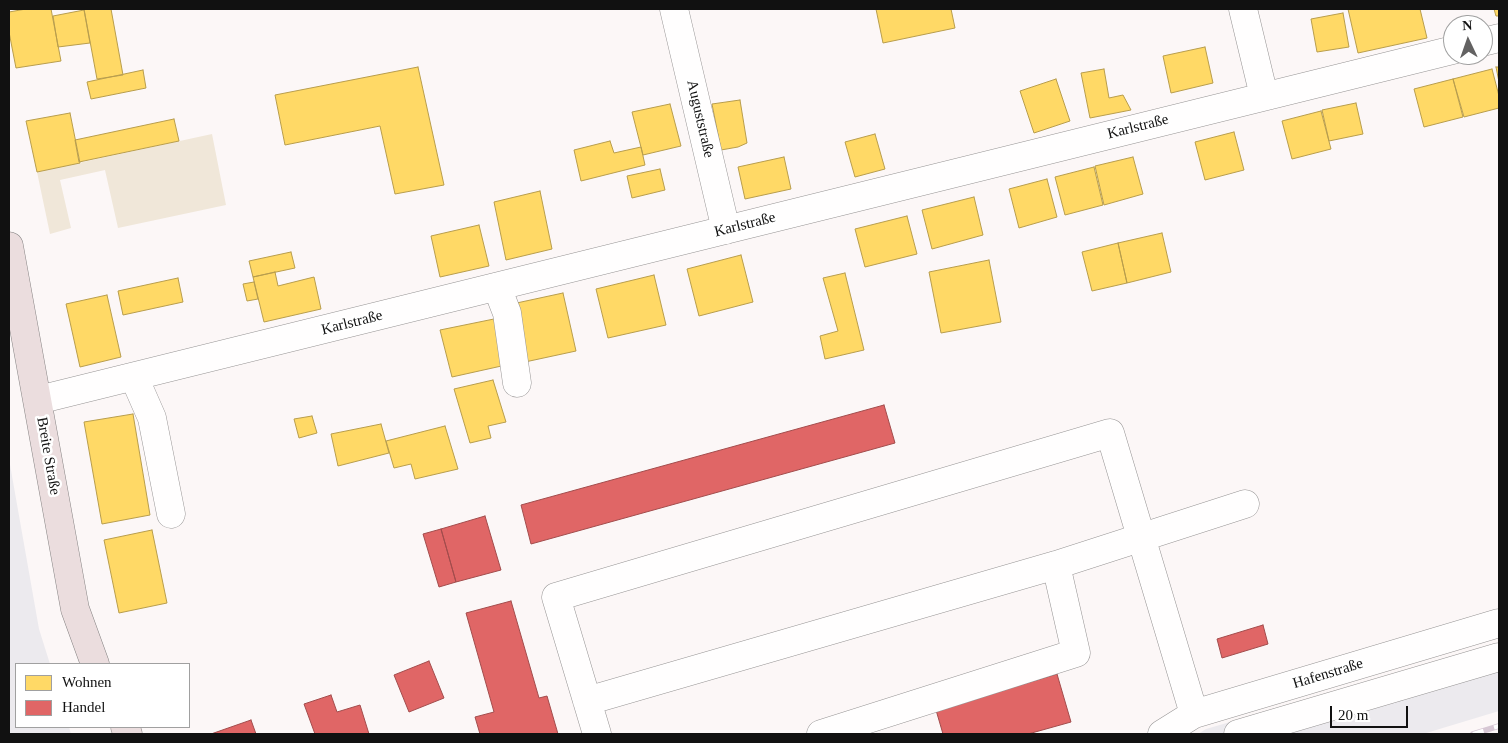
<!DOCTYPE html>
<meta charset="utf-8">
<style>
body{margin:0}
#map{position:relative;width:1508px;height:743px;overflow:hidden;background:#fcf7f7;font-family:"Times New Roman",serif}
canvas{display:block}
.frame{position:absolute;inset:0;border:10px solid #111;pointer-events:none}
.legend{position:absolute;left:15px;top:663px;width:175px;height:65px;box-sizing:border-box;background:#fff;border:1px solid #a0a0a0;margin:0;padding:6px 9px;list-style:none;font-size:15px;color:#111}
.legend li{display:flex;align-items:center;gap:10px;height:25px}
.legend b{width:25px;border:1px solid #a0a0a0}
.north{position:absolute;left:1443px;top:15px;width:50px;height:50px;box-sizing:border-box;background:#fff;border:1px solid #a0a0a0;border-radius:50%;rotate:357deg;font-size:14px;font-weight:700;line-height:20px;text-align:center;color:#111}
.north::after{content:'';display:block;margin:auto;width:18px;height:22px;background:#636262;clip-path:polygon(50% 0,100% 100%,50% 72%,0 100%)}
.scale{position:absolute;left:1330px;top:706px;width:78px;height:22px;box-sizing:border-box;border:2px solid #111;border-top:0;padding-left:6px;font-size:15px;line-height:18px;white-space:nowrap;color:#111;-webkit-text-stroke:4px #fff;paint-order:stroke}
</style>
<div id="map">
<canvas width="1508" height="743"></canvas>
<div class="frame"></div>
<ul class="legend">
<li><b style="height:14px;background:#ffd966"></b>Wohnen</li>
<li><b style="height:14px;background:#e06666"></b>Handel</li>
</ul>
<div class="north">N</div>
<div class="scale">20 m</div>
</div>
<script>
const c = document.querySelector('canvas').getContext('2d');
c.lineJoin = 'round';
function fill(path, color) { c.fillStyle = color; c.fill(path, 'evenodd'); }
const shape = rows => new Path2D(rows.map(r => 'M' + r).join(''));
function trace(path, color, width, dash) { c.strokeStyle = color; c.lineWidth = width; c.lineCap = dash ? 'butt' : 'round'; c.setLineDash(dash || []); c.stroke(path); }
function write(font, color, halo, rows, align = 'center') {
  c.font = font + ' "Times New Roman",serif'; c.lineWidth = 5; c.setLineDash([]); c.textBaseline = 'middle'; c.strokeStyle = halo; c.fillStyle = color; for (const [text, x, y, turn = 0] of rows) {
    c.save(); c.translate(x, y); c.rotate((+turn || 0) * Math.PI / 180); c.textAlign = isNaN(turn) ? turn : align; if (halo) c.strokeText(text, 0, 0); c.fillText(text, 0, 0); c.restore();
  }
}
const industrial = shape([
 [9,459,39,629,50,664,16,664,16,727,69,727,71,734,9,734],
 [1499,644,1499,711,1423,734,1198,734,1206,729]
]);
const green = shape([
 [212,134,226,205,118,228,105,170,60,180,71,228,50,234,37,172]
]);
const homes = shape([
 [26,9,51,9,61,61,16,68,9,32,9,12,26,9],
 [84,9,111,9,123,75,97,79,84,9],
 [876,9,951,9,955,28,883,43,876,9],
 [1348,9,1420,9,1427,38,1358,53,1348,9],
 [1494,9,1499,9,1499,16,1496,16,1494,9],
 [84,10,90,43,58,47,53,16,84,10],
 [1343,13,1349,47,1317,52,1311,19,1343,13],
 [1205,47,1213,83,1171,93,1163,56,1205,47],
 [418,67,444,185,395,194,380,126,285,145,275,95,418,67],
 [1496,67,1499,67,1499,82,1496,67],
 [1104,69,1109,98,1123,95,1131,110,1090,118,1081,73,1104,69],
 [1492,69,1499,96,1499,108,1464,117,1453,79,1492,69],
 [143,70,146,88,91,99,87,82,143,70],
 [1056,79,1070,121,1034,133,1020,91,1056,79],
 [1453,79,1463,117,1424,127,1414,89,1453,79],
 [740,100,747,143,738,147,721,150,712,104,740,100],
 [1356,103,1363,134,1329,141,1322,110,1356,103],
 [670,104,681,146,643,155,632,112,670,104],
 [1321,111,1331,149,1292,159,1282,121,1321,111],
 [70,113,80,163,37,172,26,121,70,113],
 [174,119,179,141,79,162,75,140,174,119],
 [1234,132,1244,170,1205,180,1195,142,1234,132],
 [875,134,885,169,855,177,845,142,875,134],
 [610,141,614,153,641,147,645,165,581,181,574,150,610,141],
 [784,157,791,189,745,199,738,167,784,157],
 [1133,157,1143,194,1104,205,1095,166,1133,157],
 [1094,167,1103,205,1065,215,1055,177,1094,167],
 [660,169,665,190,632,198,627,176,660,169],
 [1047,179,1057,217,1019,228,1009,189,1047,179],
 [540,191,552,249,506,260,494,202,540,191],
 [974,197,983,235,932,249,922,210,974,197],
 [907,216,917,254,865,267,855,229,907,216],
 [479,225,489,266,440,277,431,236,479,225],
 [1162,233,1171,272,1127,283,1118,243,1162,233],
 [1118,243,1127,283,1092,291,1082,252,1118,243],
 [291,252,295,268,253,277,249,261,291,252],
 [741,255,753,302,699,316,687,269,741,255],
 [989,260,1001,322,941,333,929,272,989,260],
 [275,272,278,286,314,277,321,309,264,322,253,277,275,272],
 [845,273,864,350,825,359,820,336,838,331,823,278,845,273],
 [654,275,666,325,608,338,596,289,654,275],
 [178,278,183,302,123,315,118,291,178,278],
 [254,282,258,299,247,301,243,284,254,282],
 [563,293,576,351,525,362,512,304,563,293],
 [107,295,121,357,80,367,66,304,107,295],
 [494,319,506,365,452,377,440,330,494,319],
 [493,380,506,422,488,426,491,438,470,443,454,389,493,380],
 [133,414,150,515,102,524,84,422,133,414],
 [312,416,317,433,299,438,294,419,312,416],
 [381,424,389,453,338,466,331,434,381,424],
 [445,426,458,469,415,479,411,464,394,468,386,441,445,426],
 [152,530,167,603,119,613,104,540,152,530]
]);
const shops = shape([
 [884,405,895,443,531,544,521,505,884,405],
 [485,516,501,570,456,582,441,529,485,516],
 [441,529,456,582,439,587,423,534,441,529],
 [511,601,539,698,547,696,558,734,480,734,475,717,494,712,466,613,511,601],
 [1263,625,1268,644,1222,658,1217,639,1263,625],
 [429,661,444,698,409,712,394,675,429,661],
 [1057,674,1071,722,1028,734,943,734,936,710,1057,674],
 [331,695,337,712,360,705,369,734,315,734,304,704,331,695],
 [251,720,256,734,211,734,251,720]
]);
const minor = shape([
 [674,9,726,230],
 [1243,9,1264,96],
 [1483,42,1499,38],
 [497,287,507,313,517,383],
 [134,377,152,418,171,514],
 [38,400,1453,50],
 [587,701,1056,565,1245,504],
 [597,734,556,597,1110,433,1194,714],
 [821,734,1076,653,1056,565],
 [1162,734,1194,714,1499,623],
 [1238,734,1499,657]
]);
const major = shape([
 [9,246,75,609,95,664],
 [125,727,128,734]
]);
const rail = shape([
 [1473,734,1499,726]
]);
const streetNames = [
 ["Auguststraße",700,119,77],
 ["Karlstraße",1138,127,-14],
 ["Karlstraße",745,225,-14],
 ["Karlstraße",352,323,-14],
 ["Breite Straße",48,456,80],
 ["Hafenstraße",1328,674,-17]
];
fill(industrial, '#eceaee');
fill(green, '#f0e7d9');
fill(homes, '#ffd966');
trace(homes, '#b89d4c', 1);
fill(shops, '#e06666');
trace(shops, '#a24c4c', 1);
trace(minor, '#979595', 29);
trace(major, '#848282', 29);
trace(minor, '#fffefe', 28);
trace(major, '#ebddde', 28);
trace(rail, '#d7c7d4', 5.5);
trace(rail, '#fff', 4, [11]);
write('15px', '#111', '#fff', streetNames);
</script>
